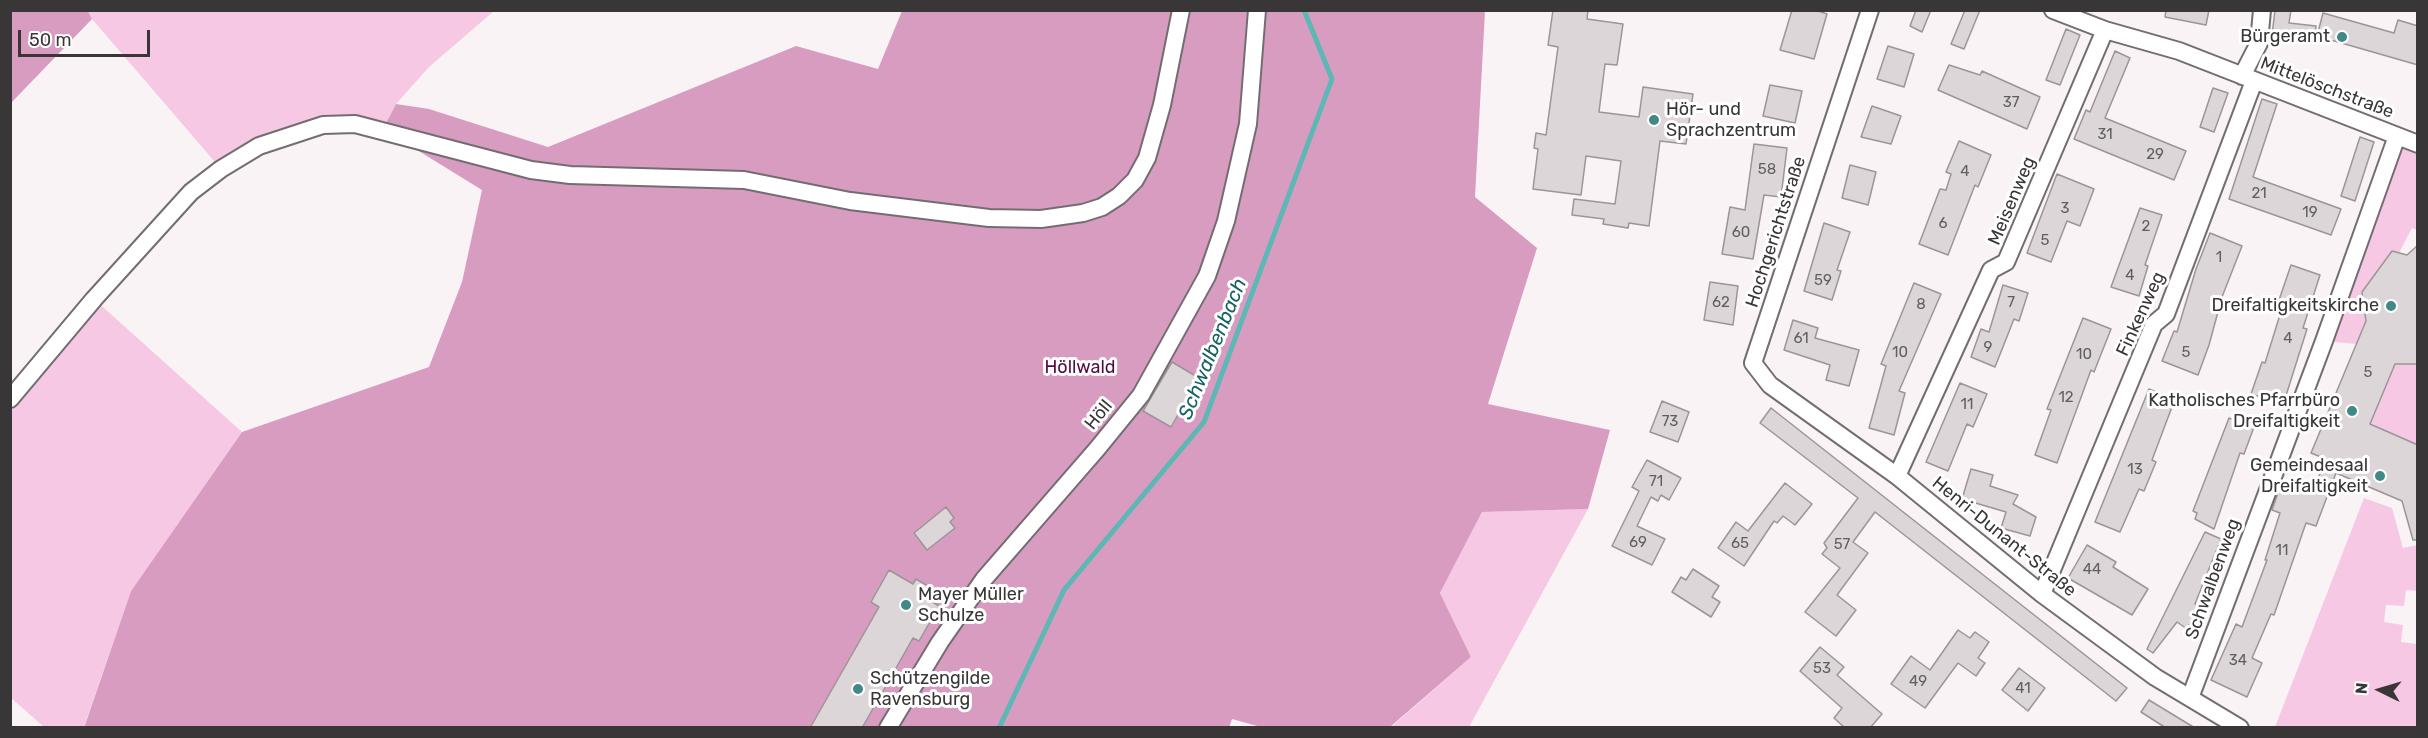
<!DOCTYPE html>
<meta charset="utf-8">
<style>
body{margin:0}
#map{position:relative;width:2428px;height:738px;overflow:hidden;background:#f9f3f6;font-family:Rubik,sans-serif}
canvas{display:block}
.frame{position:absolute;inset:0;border:12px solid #383637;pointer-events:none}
.north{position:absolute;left:2350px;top:660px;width:60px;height:60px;-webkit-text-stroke:4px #fff;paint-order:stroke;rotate:275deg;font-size:16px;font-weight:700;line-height:24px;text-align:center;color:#383637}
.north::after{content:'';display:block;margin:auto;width:21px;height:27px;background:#383637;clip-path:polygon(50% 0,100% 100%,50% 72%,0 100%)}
.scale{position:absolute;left:18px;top:30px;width:132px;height:27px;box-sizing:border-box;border:3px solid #383637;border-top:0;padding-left:8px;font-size:18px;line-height:21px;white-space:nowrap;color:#383637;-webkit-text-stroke:4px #fff;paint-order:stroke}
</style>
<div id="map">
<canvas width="2428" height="738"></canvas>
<div class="frame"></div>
<div class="north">N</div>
<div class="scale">50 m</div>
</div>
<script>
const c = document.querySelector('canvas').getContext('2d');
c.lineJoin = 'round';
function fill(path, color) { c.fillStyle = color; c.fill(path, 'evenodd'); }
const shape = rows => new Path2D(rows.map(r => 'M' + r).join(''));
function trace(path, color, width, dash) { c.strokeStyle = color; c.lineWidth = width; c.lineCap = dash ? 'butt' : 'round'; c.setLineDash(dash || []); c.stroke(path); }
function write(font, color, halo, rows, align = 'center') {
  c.font = font + ' Rubik,sans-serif'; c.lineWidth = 6; c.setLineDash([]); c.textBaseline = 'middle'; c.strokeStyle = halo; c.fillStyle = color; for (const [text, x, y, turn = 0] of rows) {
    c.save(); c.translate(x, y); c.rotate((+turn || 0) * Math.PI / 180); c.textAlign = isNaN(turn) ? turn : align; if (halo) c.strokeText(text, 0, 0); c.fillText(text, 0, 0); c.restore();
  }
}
const green = shape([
 [88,11,494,11,429,67,396,104,383,129,323,125,221,169,92,19],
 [2397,136,2417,144,2417,230,2412,228,2399,253,2392,251,2363,292,2366,321,2357,344,2324,341],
 [94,299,242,432,131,591,84,727,44,727,11,698,11,399],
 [2395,364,2417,364,2417,445,2370,423],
 [2364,498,2392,508,2403,548,2417,545,2417,591,2406,590,2404,606,2386,605,2384,622,2403,625,2401,642,2417,644,2417,727,2275,727],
 [1588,509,1469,727,1390,728,1471,657,1440,593,1482,512]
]);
const forest = shape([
 [11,10,88,11,92,19,11,103],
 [902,11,1485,11,1475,197,1537,248,1488,404,1610,430,1588,509,1482,512,1440,593,1471,657,1390,727,1261,727,1232,719,1229,728,84,728,131,591,242,432,429,367,462,282,482,190,383,129,396,104,429,109,548,147,796,46,878,69]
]);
const stream = shape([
 [999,728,1064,590,1204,422,1332,79,1304,10]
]);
const building = shape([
 [1553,10,1588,10,1587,19,1623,24,1617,65,1605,64,1599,112,1639,117,1643,87,1693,94,1686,144,1660,141,1649,226,1629,223,1628,228,1603,224,1604,219,1572,215,1574,199,1615,204,1621,161,1586,156,1581,195,1533,189,1538,149,1534,148,1536,133,1546,135,1558,47,1548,45,1553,10],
 [1792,10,1815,10,1827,14,1814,59,1780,50,1792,10],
 [1916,10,1931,10,1922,32,1910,26,1916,10],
 [1965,10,1980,10,1964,49,1951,44,1965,10],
 [2166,10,2209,10,2206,25,2165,17,2166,10],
 [2275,10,2291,10,2289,23,2316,26,2314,40,2272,35,2275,10],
 [2323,13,2394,33,2398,20,2418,26,2418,65,2317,36,2323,13],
 [2066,29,2080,35,2060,85,2046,80,2066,29],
 [1888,46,1914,54,1904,87,1877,79,1888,46],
 [2115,51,2130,58,2105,118,2186,151,2174,180,2074,139,2086,110,2090,112,2115,51],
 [1949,65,1980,75,1982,71,2040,97,2027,129,1938,90,1949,65],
 [1770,85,1802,91,1795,123,1763,116,1770,85],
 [2213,88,2228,93,2214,132,2200,127,2213,88],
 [2262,99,2277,104,2253,177,2341,209,2331,235,2229,199,2262,99],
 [1872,106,1901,116,1891,144,1861,137,1872,106],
 [2360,137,2374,142,2355,201,2341,196,2360,137],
 [1959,141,1991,155,1978,187,1975,185,1948,255,1919,244,1940,189,1946,190,1951,174,1946,172,1959,141],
 [1754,144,1787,148,1781,197,1764,195,1753,259,1722,254,1730,207,1745,210,1754,144],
 [1850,165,1876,172,1868,205,1842,198,1850,165],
 [2057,174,2094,189,2080,226,2067,221,2051,262,2027,253,2057,174],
 [2140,208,2162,215,2145,265,2148,266,2139,296,2111,287,2140,208],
 [1824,223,1850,232,1837,270,1841,271,1832,300,1804,291,1824,223],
 [2210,233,2242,246,2222,297,2209,345,2198,375,2162,361,2174,331,2177,332,2196,269,2210,233],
 [2418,245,2418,364,2395,364,2370,424,2418,445,2418,540,2413,540,2402,501,2336,473,2316,526,2306,523,2274,615,2271,614,2252,658,2262,663,2247,697,2211,680,2236,624,2242,627,2267,560,2265,560,2280,513,2272,510,2280,487,2294,491,2298,482,2314,488,2326,459,2311,453,2366,321,2362,292,2392,251,2407,255,2418,245],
 [2291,265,2320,275,2303,328,2307,329,2283,405,2251,394,2262,362,2265,363,2283,305,2278,303,2291,265],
 [1710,282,1738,286,1733,325,1704,320,1710,282],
 [1914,283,1941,294,1899,391,1905,393,1894,435,1869,428,1886,366,1881,364,1914,283],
 [2003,285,2028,293,2019,321,2014,319,1995,367,1971,357,1981,329,1989,332,2003,285],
 [2083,318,2111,329,2094,372,2091,370,2057,463,2035,455,2051,410,2047,409,2083,318],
 [1793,320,1818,328,1815,338,1859,350,1849,386,1826,380,1830,365,1784,350,1793,320],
 [1172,362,1199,378,1171,427,1143,411,1172,362],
 [1960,383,1987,394,1973,427,1967,424,1948,471,1926,462,1960,383],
 [2149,389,2175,399,2152,460,2156,462,2144,491,2139,489,2120,532,2095,522,2149,389],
 [1662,401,1689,412,1678,442,1650,432,1662,401],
 [1771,408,2127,688,2116,701,1875,512,1853,542,1868,553,1837,595,1856,610,1836,636,1805,612,1840,568,1822,554,1827,548,1824,543,1858,498,1760,423,1771,408],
 [2229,418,2254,427,2244,454,2240,453,2214,529,2195,519,2197,513,2193,511,2229,418],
 [1647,460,1681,478,1669,500,1661,495,1658,501,1651,497,1637,526,1665,539,1652,565,1612,546,1639,491,1632,487,1647,460],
 [1971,469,1993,475,1990,486,2018,495,2013,504,2036,517,2030,536,2001,528,2006,512,1962,499,1971,469],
 [1785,483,1812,504,1795,525,1783,516,1777,523,1774,521,1744,566,1718,548,1736,522,1748,531,1785,483],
 [946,507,954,518,950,522,955,528,927,550,914,533,946,507],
 [2205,532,2221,539,2195,604,2199,606,2187,629,2177,622,2153,653,2147,649,2205,532],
 [2087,545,2116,562,2113,567,2148,589,2132,615,2068,578,2087,545],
 [1693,569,1719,586,1712,597,1720,602,1711,617,1672,592,1681,577,1686,580,1693,569],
 [889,570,913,584,916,579,933,589,932,597,936,599,934,603,939,606,919,641,913,638,862,728,810,728,879,607,871,602,889,570],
 [1958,630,1970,638,1975,632,1989,642,1978,658,1985,663,1976,676,1958,663,1925,708,1891,684,1911,656,1930,670,1958,630],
 [1820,647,1844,667,1837,675,1882,714,1870,728,1845,728,1834,718,1842,708,1800,671,1820,647],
 [2019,668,2045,688,2028,711,2002,690,2019,668],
 [2149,700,2195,728,2166,728,2141,712,2149,700]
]);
const street = shape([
 [1870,10,1753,363,1770,385,1897,476,2042,594,2155,677,2240,728],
 [2053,10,2105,30,2179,51,2418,144],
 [2242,76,2259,43,2262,10],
 [10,399,94,299,191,192,221,169,259,146,323,125,355,124,531,170,570,175,744,180,850,201,989,218,1041,219,1083,213,1102,207,1119,196,1135,180,1147,158,1162,105,1181,10],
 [1897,476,1991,270,2006,262,2105,30],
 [2042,594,2154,324,2166,314,2254,81],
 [2190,698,2324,341,2397,136],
 [888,728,940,642,984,579,1097,449,1141,395,1207,276,1226,221,1248,124,1257,10]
]);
const markers = [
 [2342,37,6,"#418987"],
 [1654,120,6,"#418987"],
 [2391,306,6,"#418987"],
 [2352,411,6,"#418987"],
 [2380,476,6,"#418987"],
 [906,605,6,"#418987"],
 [858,689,6,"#418987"]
];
const numberNames = [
 ["37",2011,103],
 ["31",2105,135],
 ["29",2155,155],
 ["58",1767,170],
 ["4",1965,172],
 ["21",2259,194],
 ["3",2065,209],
 ["19",2310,213],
 ["6",1943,224],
 ["2",2146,227],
 ["60",1741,233],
 ["5",2045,241],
 ["1",2219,258],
 ["4",2130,276],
 ["59",1823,281],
 ["62",1721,303],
 ["7",2011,303],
 ["8",1921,305],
 ["61",1801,339],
 ["4",2288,339],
 ["9",1988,348],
 ["10",1900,353],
 ["5",2186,353],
 ["10",2084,355],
 ["5",2368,373],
 ["12",2066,398],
 ["11",1967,405],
 ["73",1670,422],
 ["13",2135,470],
 ["71",1656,482],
 ["69",1638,543],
 ["65",1740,544],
 ["57",1842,545],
 ["11",2282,551],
 ["44",2092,570],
 ["34",2238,661],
 ["53",1822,669],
 ["49",1918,682],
 ["41",2023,689]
];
const poiNames = [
 ["Bürgeramt",2330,37],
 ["Hör- und",1666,110,"left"],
 ["Sprachzentrum",1666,131,"left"],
 ["Dreifaltigkeitskirche",2379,306],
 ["Katholisches Pfarrbüro",2340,401],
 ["Dreifaltigkeit",2340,422],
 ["Gemeindesaal",2368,466],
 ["Dreifaltigkeit",2368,487],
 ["Mayer Müller",918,595,"left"],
 ["Schulze",918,616,"left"],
 ["Schützengilde",870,679,"left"],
 ["Ravensburg",870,700,"left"]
];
const streetNames = [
 ["Mittelöschstraße",2327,88,21],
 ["Meisenweg",2012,201,-67],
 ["Hochgerichtstraße",1776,232,-72],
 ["Finkenweg",2141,314,-65],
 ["Höll",1099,415,-51],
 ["Henri-Dunant-Straße",2004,537,39],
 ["Schwalbenweg",2213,579,-70]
];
const parkNames = [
 ["Höllwald",1080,368]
];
const waterNames = [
 ["Schwalbenbach",1213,349,-68]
];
fill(green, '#f6c8e4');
fill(forest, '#d99cc1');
trace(stream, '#5cb7b5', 5);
fill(building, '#dcd6d9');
trace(building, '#9b9598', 1.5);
trace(street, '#736d71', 20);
trace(street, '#fff', 16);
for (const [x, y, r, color] of markers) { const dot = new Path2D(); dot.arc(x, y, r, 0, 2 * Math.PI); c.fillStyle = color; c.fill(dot); trace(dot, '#fff', 2); }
write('15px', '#615e60', null, numberNames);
write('18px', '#383637', '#fff', poiNames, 'right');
write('18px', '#383637', '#fff', streetNames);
write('18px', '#540c40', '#fff', parkNames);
write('italic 20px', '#166261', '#fff', waterNames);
</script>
